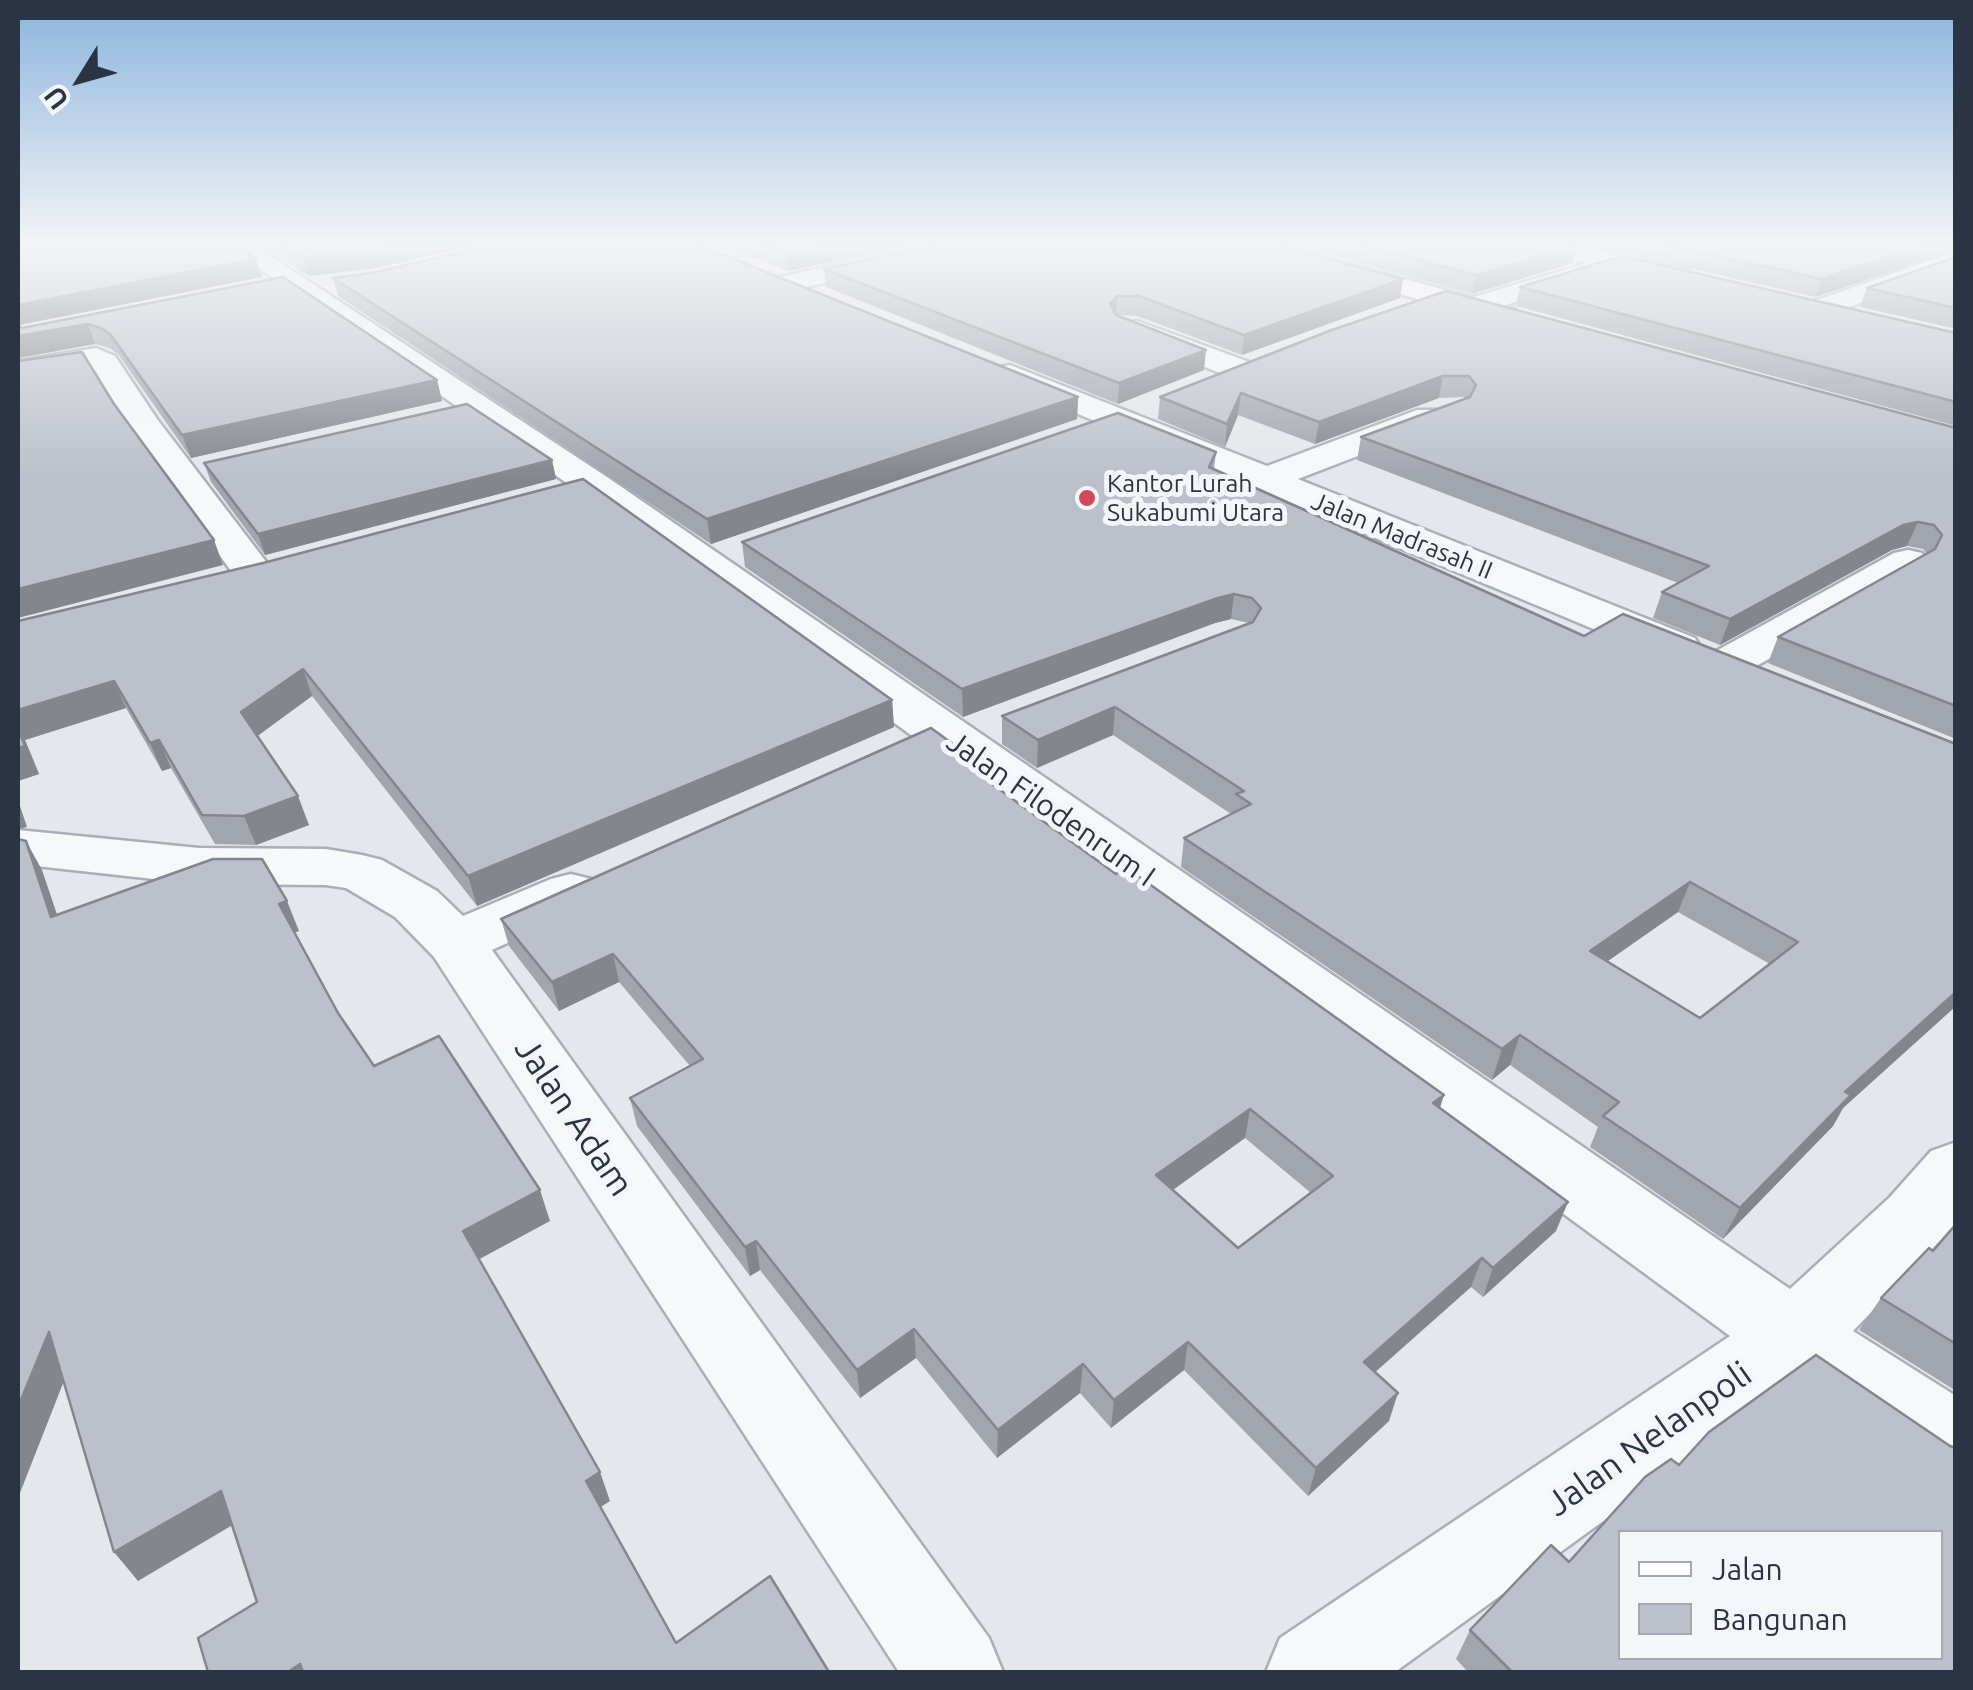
<!DOCTYPE html>
<style>
body{margin:0}
#map{position:relative;width:1973px;height:1690px;overflow:hidden;background:#e4e7ec;font-family:Ubuntu,sans-serif}
canvas{display:block}
.frame{position:absolute;inset:0;border:20px solid #2b3445;pointer-events:none}
.legend{position:absolute;left:1618px;top:1530px;width:325px;height:130px;box-sizing:border-box;background:#f4f6f9;border:2px solid #a4a8b1;margin:0;padding:12px 18px;list-style:none;font-size:30px;color:#2b3445}
.legend li{display:flex;align-items:center;gap:20px;height:50px}
.legend b{width:50px;border:2px solid #a4a8b1}
.north{position:absolute;left:30px;top:30px;width:100px;height:100px;-webkit-text-stroke:8px #f4f6f9;paint-order:stroke;rotate:233deg;font-size:28px;font-weight:700;line-height:40px;text-align:center;color:#2b3445}
.north::after{content:'';display:block;margin:auto;width:35px;height:45px;background:#2b3445;clip-path:polygon(50% 0,100% 100%,50% 72%,0 100%)}
</style>
<div id="map">
<canvas width="1973" height="1690"></canvas>
<div class="frame"></div>
<ul class="legend">
<li><b style="height:12px;background:#fff"></b>Jalan</li>
<li><b style="height:28px;background:#bbc0ca"></b>Bangunan</li>
</ul>
<div class="north">U</div>
</div>
<script>
const c = document.querySelector('canvas').getContext('2d');
c.lineJoin = 'round';
const shape = rows => new Path2D(rows.map(r => 'M' + r).join(''));
function trace(path, color, width, dash) { c.strokeStyle = color; c.lineWidth = width; c.lineCap = dash ? 'butt' : 'round'; c.setLineDash(dash || []); c.stroke(path); }
function fill(path, color) { c.fillStyle = color; c.fill(path, 'evenodd'); }
function write(font, color, halo, rows, align = 'center') {
  c.font = font + ' Ubuntu,sans-serif'; c.lineWidth = 10; c.setLineDash([]); c.textBaseline = 'middle'; c.strokeStyle = halo; c.fillStyle = color; for (const [text, x, y, turn = 0] of rows) {
    c.save(); c.translate(x, y); c.rotate((+turn || 0) * Math.PI / 180); c.textAlign = isNaN(turn) ? turn : align; if (halo) c.strokeText(text, 0, 0); c.fillText(text, 0, 0); c.restore();
  }
}
const street = shape([
 [221,242,249,242,607,477,1790,1289,1890,1197,1931,1151,1956,1142,1956,1224,1853,1331,1956,1396,1956,1486,1926,1474,1795,1382,1395,1672,1266,1672,1280,1638,1730,1336,581,493,221,242],
 [734,242,782,242,779,247,714,260,702,253,705,248,734,242],
 [1517,242,1560,242,1689,270,1693,276,1680,284,1600,265,1603,270,1599,275,1484,312,1464,312,1460,306,1464,300,1588,263,1520,247,1517,242],
 [899,251,908,254,912,259,908,264,789,291,776,283,780,277,899,251],
 [1956,252,1956,268,1828,315,1818,317,1804,309,1808,303,1956,252],
 [1137,321,1252,363,1256,370,1252,377,1230,377,1127,336,1123,330,1127,324,1137,321],
 [96,348,115,356,157,419,277,576,271,585,256,588,241,585,126,424,92,368,18,379,18,361,96,348],
 [1010,365,1267,466,1417,410,1441,410,1446,417,1441,424,1298,479,1695,638,1701,648,1695,658,1679,661,1663,658,999,381,994,374,999,367,1010,365],
 [1908,550,1922,553,1928,562,1922,571,1739,676,1723,680,1707,676,1700,666,1707,656,1894,553,1908,550],
 [18,830,199,848,326,849,362,855,382,860,437,891,463,916,551,879,571,874,591,879,600,892,591,905,492,950,989,1638,1003,1672,899,1672,434,957,395,917,346,888,326,885,199,884,18,864,18,830]
]);
const secondary = shape([
 [1231,242,1269,242,1515,309,1519,315,1505,323,1495,321,1234,247,1231,242]
]);
const wall = shape([
 [18,242,262,277,19,325,22,328,283,277,437,380,442,401,191,458,118,354,109,348,95,344,18,358],
 [255,242,491,242,375,268,309,276],
 [713,242,929,242,788,271],
 [1282,242,1559,242,1577,246,1573,263,1472,294],
 [1574,242,1956,242,1956,250,1815,297],
 [1956,257,1956,329,1860,307,1867,288],
 [824,269,1400,298,1242,355,1137,316,1117,315,1204,370,1118,404,826,287],
 [372,273,1078,397,1077,419,711,544,338,296,333,278],
 [1520,287,1956,333,1956,426,1516,306],
 [1329,331,1956,428,1956,739,1768,663,1778,637,1927,554,1923,549,1907,546,1892,550,1720,645,1653,618,1662,592,1678,583,1357,460,1361,437,1465,399,1464,397,1439,398,1315,444,1238,415,1225,447,1158,419,1160,397],
 [1216,452,1214,469,1584,636,1956,744,1956,1006,1843,1108,1833,1126,1723,1239,1590,1147,1598,1127,1510,1065,1492,1080,1181,867,1184,838,1231,814,1113,735,1037,768,1002,744,1002,716,1249,623,1231,619,1215,623,963,717,745,567,742,542],
 [1678,912,1770,964,1700,1018,1608,961],
 [552,460,556,479,265,555,211,482,204,463],
 [18,621,892,700,894,727,477,906,312,696,257,736,309,825,256,845,215,844,171,768,162,771,126,708,25,740,39,774,18,781],
 [983,766,983,774,988,778,988,782,1440,1108,1556,1231,1483,1297,1471,1287,1375,1372,1389,1421,1308,1496,1184,1370,1111,1428,1080,1393,997,1458,916,1358,860,1398,760,1270,750,1276,637,1126,630,1098,690,1066,619,982,559,1011,509,946,501,919],
 [1245,1138,1311,1193,1238,1248,1173,1190],
 [1956,1224,1956,1391,1859,1330,1881,1298,1933,1251],
 [1950,1446,1956,1672,1468,1672,1456,1659,1470,1630,1569,1562,1679,1465]
]);
const shadedWall = shape([
 [411,242,491,242,375,268,309,276,304,258],
 [844,242,929,242,788,271,787,253],
 [1935,242,1956,242,1956,250,1815,297,1821,279],
 [1577,246,1573,263,1472,294,1476,275],
 [256,259,262,277,19,325,18,330,18,305],
 [1403,279,1400,298,1242,355,1244,335],
 [1117,296,1116,315,1110,304],
 [88,324,95,344,18,358,18,336],
 [1206,350,1204,370,1118,404,1119,383],
 [1443,376,1439,398,1315,444,1319,422],
 [437,380,442,401,191,458,182,435],
 [1241,393,1238,415,1225,447,1227,424],
 [1078,397,1077,419,711,544,707,519],
 [552,460,556,479,265,555,258,534],
 [1918,522,1907,546,1892,550,1720,645,1730,619,1903,525],
 [214,540,223,565,18,618,18,589],
 [1234,594,1231,619,1215,623,963,717,962,689,1218,598],
 [303,669,312,696,252,740,241,712],
 [114,681,126,708,25,740,39,774,18,781,18,710],
 [892,700,894,727,477,906,468,876],
 [1115,707,1113,735,1037,768,1038,740],
 [159,740,171,768,162,771,150,743],
 [298,796,309,825,256,845,244,816],
 [18,800,27,827,18,829],
 [26,841,42,870,68,947,51,917],
 [1690,882,1678,912,1579,981,1590,951],
 [287,901,299,931,291,934,279,904],
 [613,954,619,982,559,1011,552,982],
 [1956,992,1956,1006,1843,1108,1833,1126,1723,1239,1740,1208,1845,1092],
 [1520,1035,1510,1065,1492,1080,1502,1049],
 [1444,1095,1435,1124,1433,1103],
 [1250,1109,1245,1138,1153,1204,1156,1175],
 [540,1190,550,1221,474,1262,463,1231],
 [1568,1202,1556,1231,1483,1297,1493,1268],
 [756,1241,760,1270,750,1276,745,1247],
 [1482,1258,1471,1287,1355,1390,1364,1362],
 [914,1329,916,1358,860,1398,857,1370],
 [49,1332,71,1363,18,1498,18,1407],
 [1188,1342,1184,1370,1111,1428,1114,1400],
 [1083,1364,1080,1393,997,1458,998,1430],
 [1398,1393,1389,1421,1308,1496,1316,1468],
 [600,1472,610,1501,596,1510,586,1481],
 [221,1491,241,1520,138,1581,114,1552],
 [300,1664,306,1672,288,1672]
]);
const building = shape([
 [18,242,232,242,256,259,18,305,18,242],
 [277,242,411,242,371,251,304,258,277,242],
 [512,242,691,242,1078,397,707,519,333,278,372,273,495,244,512,242],
 [756,242,844,242,787,253,756,242],
 [950,242,1265,242,1403,279,1244,335,1139,296,1117,296,1110,304,1116,315,1206,350,1119,383,824,269,950,242],
 [1349,242,1559,242,1577,246,1476,275,1349,242],
 [1655,242,1935,242,1821,279,1655,242],
 [1622,256,1956,333,1956,402,1520,287,1622,256],
 [1956,257,1956,308,1867,288,1956,257],
 [283,277,437,380,182,435,110,334,101,328,88,324,18,336,18,325,22,328,283,277],
 [1446,291,1956,428,1956,706,1778,637,1935,549,1942,535,1934,525,1918,522,1903,525,1730,619,1662,592,1709,566,1361,437,1470,397,1476,385,1469,376,1443,376,1319,422,1241,393,1227,424,1160,397,1329,331,1446,291],
 [82,352,114,404,214,540,18,589,18,361,82,352],
 [467,404,552,460,258,534,204,463,467,404],
 [1118,413,1216,452,1209,467,1584,636,1623,614,1956,744,1956,992,1845,1092,1851,1095,1740,1208,1603,1116,1619,1102,1520,1035,1502,1049,1184,838,1251,804,1236,794,1244,791,1115,707,1038,740,1002,716,1253,622,1261,608,1252,598,1234,594,1218,598,962,689,742,542,1118,413],
 [1690,882,1798,942,1700,1018,1590,951,1690,882],
 [583,479,892,700,468,876,303,669,241,712,298,796,244,816,202,815,159,740,150,743,114,681,18,710,18,621,263,563,583,479],
 [931,728,983,766,976,769,988,778,985,779,1116,874,1127,868,1444,1095,1433,1103,1568,1202,1493,1268,1482,1258,1364,1362,1398,1393,1316,1468,1188,1342,1114,1400,1083,1364,998,1430,914,1329,857,1370,756,1241,745,1247,630,1098,703,1059,613,954,552,982,501,919,931,728],
 [1250,1109,1333,1176,1238,1248,1156,1175,1250,1109],
 [18,729,25,746,18,748,18,729],
 [18,839,26,841,51,917,213,859,262,859,287,901,279,904,338,1013,374,1066,439,1036,540,1190,463,1231,600,1472,586,1481,676,1643,770,1576,829,1672,303,1672,300,1664,288,1672,208,1672,198,1638,257,1602,221,1491,114,1552,49,1332,18,1407,18,839],
 [1956,1224,1956,1344,1881,1298,1929,1248,1933,1251,1956,1224],
 [1816,1355,1950,1446,1956,1448,1956,1672,1512,1672,1470,1630,1551,1545,1569,1562,1645,1477,1671,1459,1679,1465,1709,1432,1816,1355],
 [1620,1532,1940,1532,1940,1658,1620,1658,1620,1532]
]);
const markers = [
 [1087,498,10,"#d1495b"]
];
const farPoinames = [
 ["Kantor Lurah",1107,484],
 ["Sukabumi Utara",1107,513]
];
const farStreetnames = [
 ["Jalan Madrasah II",1402,536,22]
];
const streetNames = [
 ["Jalan Filodenrum I",1051,809,35]
];
const nearStreetnames = [
 ["Jalan Adam",574,1117,56],
 ["Jalan Nelanpoli",1649,1439,-35]
];
trace(street, '#a9aeb7', 5);
trace(secondary, '#a9aeb7', 5);
fill(street, '#f7f8fa');
fill(secondary, '#fff');
fill(wall, '#a1a5ae');
fill(shadedWall, '#83868d');
fill(building, '#bbc0ca');
trace(building, '#83868d', 2.5);
const sky = c.createLinearGradient(0, 0, 0, 478);
sky.addColorStop(0, '#8bb4dd');
sky.addColorStop(0.51, '#f3f4f6');
sky.addColorStop(1, '#f3f4f600');
c.fillStyle = sky;
c.fillRect(0, 0, 1973, 478);
for (const [x, y, r, color] of markers) { const dot = new Path2D(); dot.arc(x, y, r, 0, 2 * Math.PI); c.fillStyle = color; c.fill(dot); trace(dot, '#f4f6f9', 4); }
write('25px', '#2b3445', '#f4f6f9', farPoinames, 'left');
write('25px', '#2b3445', '#f4f6f9', farStreetnames);
write('30px', '#2b3445', '#f4f6f9', streetNames);
write('35px', '#2b3445', '#f4f6f9', nearStreetnames);
</script>
